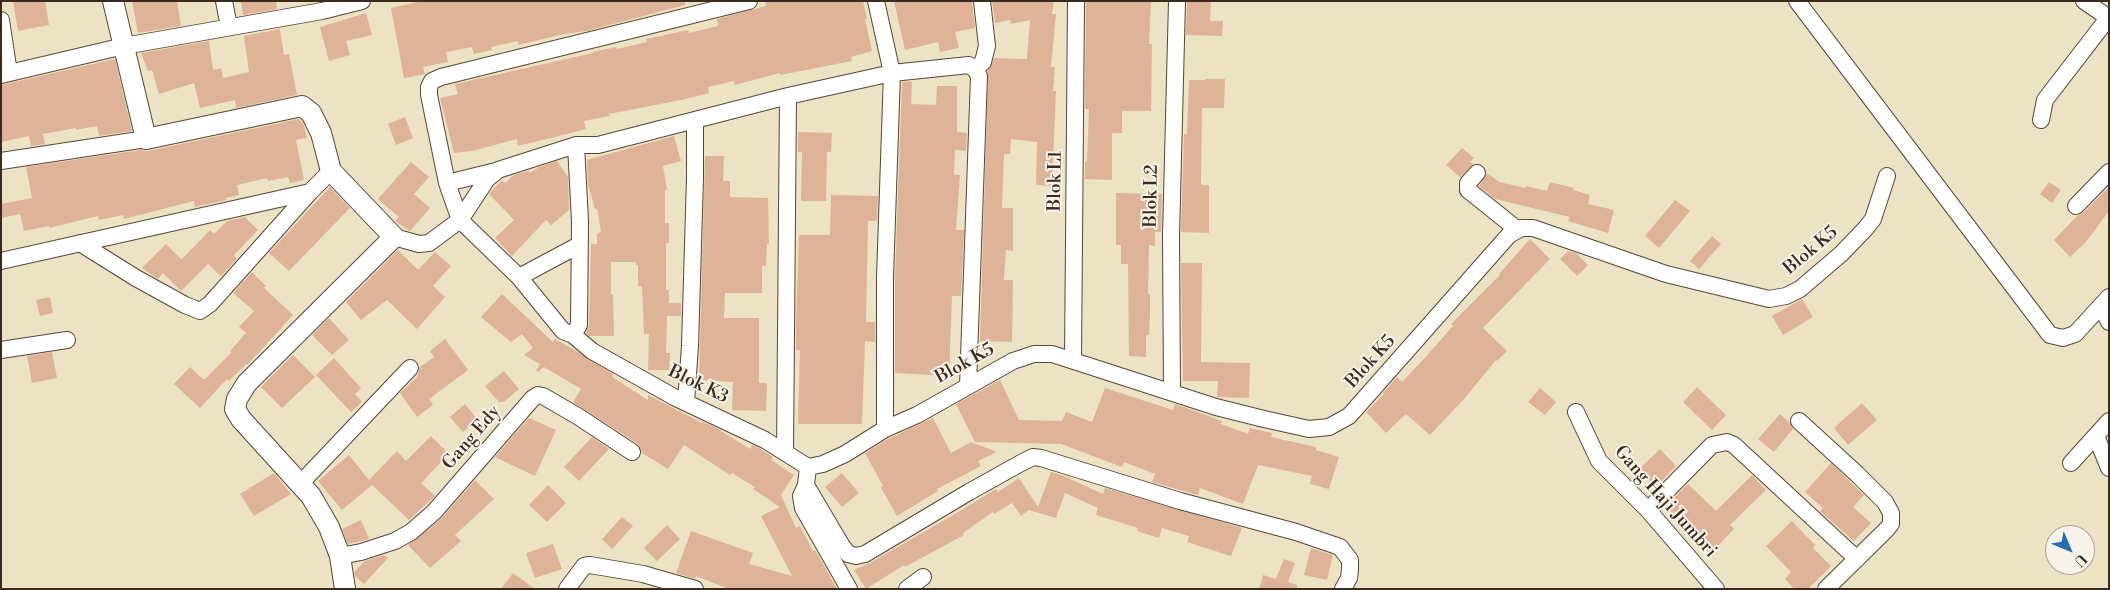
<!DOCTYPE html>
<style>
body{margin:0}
#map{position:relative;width:2110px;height:590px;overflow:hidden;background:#ece3c4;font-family:"Libre Bodoni",serif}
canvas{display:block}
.frame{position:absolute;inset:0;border:2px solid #3b2a1e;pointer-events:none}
.north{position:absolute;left:2045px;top:525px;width:50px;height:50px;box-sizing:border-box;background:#f7f3e8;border:1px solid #aca397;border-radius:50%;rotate:135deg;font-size:14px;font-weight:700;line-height:20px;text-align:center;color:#3b2a1e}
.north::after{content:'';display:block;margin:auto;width:18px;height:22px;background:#1f6fb2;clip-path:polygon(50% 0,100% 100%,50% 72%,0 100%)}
</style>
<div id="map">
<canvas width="2110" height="590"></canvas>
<div class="frame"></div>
<div class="north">U</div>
</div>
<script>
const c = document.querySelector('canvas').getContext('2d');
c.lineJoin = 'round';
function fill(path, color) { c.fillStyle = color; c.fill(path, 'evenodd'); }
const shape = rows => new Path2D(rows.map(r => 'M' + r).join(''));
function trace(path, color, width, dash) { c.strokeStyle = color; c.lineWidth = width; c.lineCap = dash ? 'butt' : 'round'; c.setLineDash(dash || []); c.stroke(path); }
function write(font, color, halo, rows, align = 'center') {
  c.font = font + ' "Libre Bodoni",serif'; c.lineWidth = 4; c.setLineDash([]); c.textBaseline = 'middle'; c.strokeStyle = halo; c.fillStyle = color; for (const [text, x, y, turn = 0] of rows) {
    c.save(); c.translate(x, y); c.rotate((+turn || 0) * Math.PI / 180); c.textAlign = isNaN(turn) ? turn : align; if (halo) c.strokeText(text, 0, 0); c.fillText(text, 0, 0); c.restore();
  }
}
const building = shape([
 [13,1,45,1,49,25,18,31],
 [132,1,177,1,181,26,138,33],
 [241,1,276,1,277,9,243,15],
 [422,1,685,1,685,5,587,31,564,34,518,45,518,41,491,47,492,50,474,54,472,47,446,52,448,62,423,67,425,74,404,78,391,8],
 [765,1,863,1,867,19,865,19,872,51,851,57,852,61,780,75,780,73,735,85,734,81,708,87,709,93,681,100,609,114,610,116,584,121,586,129,563,135,518,146,517,139,472,151,454,153,440,98,458,94,455,84,593,53,593,52,616,47,617,49,647,42,646,39,688,30,689,33,718,26,717,19,766,6],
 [894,1,972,1,975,28,955,32,959,48,940,52,938,42,905,50],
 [992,1,1054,1,1052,14,1056,14,1051,67,1055,67,1053,91,1056,91,1052,186,1036,185,1037,142,1011,139,1010,154,1004,154,1002,208,1013,208,1013,251,1006,250,1004,280,1013,280,1012,342,980,341,988,71,994,58,1027,59,1030,20,1011,24,1010,20,995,23],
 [1086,1,1151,1,1149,44,1152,44,1151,111,1122,111,1122,133,1112,133,1112,180,1085,179,1085,162,1087,162,1089,109,1085,109],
 [1187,1,1211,1,1210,21,1223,21,1222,36,1186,35],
 [366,13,372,35,346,41,350,55,329,61,320,27],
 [280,29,284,55,289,54,297,95,236,108,235,100,200,108,194,83,159,94,152,70,148,71,141,53,209,41,213,70,221,68,223,78,249,72,244,36],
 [115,59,132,131,99,136,97,126,76,130,76,128,43,134,45,144,31,146,29,136,1,142,1,85],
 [1205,79,1225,79,1224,108,1202,108,1201,185,1209,185,1209,233,1181,232,1184,134,1187,134,1189,80,1205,80],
 [908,81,912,82,911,104,936,105,937,86,957,86,957,132,967,133,966,151,955,150,954,175,960,175,956,230,964,230,961,296,952,296,949,376,895,373,895,277,902,82],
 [405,117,413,138,396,145,388,124],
 [299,119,304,125,307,138,296,140,304,180,290,183,288,177,268,181,267,178,237,185,239,195,225,198,227,200,195,207,194,201,124,219,123,215,99,220,98,216,49,228,49,226,24,231,20,214,1,218,1,204,32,198,26,167,141,150,148,151],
 [798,132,832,133,831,152,827,152,826,201,801,201,802,152,798,152],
 [674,136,681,161,663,166,667,190,665,190,665,223,669,223,669,243,666,243,666,290,669,290,669,303,681,303,681,316,667,316,666,353,670,353,669,370,648,370,649,334,644,334,642,286,638,286,638,265,636,265,636,262,611,262,611,294,613,294,614,336,589,336,586,333,589,325,591,244,597,244,597,234,601,232,597,209,595,209,588,184,587,160],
 [1462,148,1474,158,1470,162,1473,164,1460,177,1446,165],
 [705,156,724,156,723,181,730,181,730,197,768,198,769,244,767,244,766,266,762,266,762,293,725,293,724,318,759,318,759,383,767,383,766,411,732,410,733,382,699,380],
 [557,161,568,177,569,210,551,225,546,220,512,256,495,238,514,220,489,194,502,180,505,183,514,175,528,171,530,173,539,167],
 [411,162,429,177,414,194,430,208,410,231,395,221,399,217,378,199],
 [1487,173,1499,182,1526,188,1526,186,1547,191,1550,182,1574,188,1573,190,1590,195,1588,204,1614,210,1608,233,1568,221,1570,217,1495,199,1479,186],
 [2049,182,2061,190,2052,203,2040,194],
 [330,187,350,208,289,271,269,253],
 [2109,187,2109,211,2085,243,2070,257,2054,240,2077,216,2083,213],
 [1116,193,1162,194,1161,232,1155,232,1155,246,1149,245,1148,294,1150,294,1150,316,1149,335,1146,335,1146,357,1129,356,1128,264,1121,264,1121,245,1116,245],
 [831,195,878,196,877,221,868,221,866,322,875,322,875,342,865,341,865,343,862,424,798,424,800,350,796,350,796,322,799,235,830,235],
 [1675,200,1690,211,1659,248,1645,236],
 [245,217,258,230,234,255,237,259,221,276,208,264,181,291,163,273,158,279,142,268,166,244,181,259,183,258,210,230,214,234,227,221],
 [1712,236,1721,244,1699,269,1690,261],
 [1530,239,1550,259,1483,328,1507,351,1497,361,1496,360,1464,399,1430,435,1406,414,1386,433,1366,412,1384,394,1383,393,1397,377,1402,382,1422,361,1453,326,1451,324,1500,275,1499,274],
 [398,250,418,270,435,252,451,266,433,286,445,297,417,329,387,300,361,320,346,302],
 [1568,251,1576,253,1588,265,1577,276,1560,259],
 [1181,263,1202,263,1201,362,1250,363,1249,398,1217,397,1218,381,1183,381],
 [252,272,266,286,264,288,293,315,247,365,246,364,229,381,227,379,200,408,174,384,190,367,204,380,232,352,230,351,246,333,239,327,254,311,233,293],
 [502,294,553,342,555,339,578,352,613,374,612,377,648,400,648,395,702,423,702,422,713,426,750,449,752,445,757,447,773,457,771,460,794,475,781,495,796,528,800,526,813,551,815,550,837,589,729,589,696,576,695,579,676,573,691,531,753,553,749,564,792,576,761,516,780,507,753,489,755,487,732,473,730,475,684,445,668,469,642,453,638,444,573,402,581,389,544,367,538,372,536,370,540,364,524,355,533,348,522,334,511,342,481,317],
 [50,297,53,313,40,316,36,300],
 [1802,299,1813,317,1783,335,1772,316],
 [329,318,349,340,332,355,312,335],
 [445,339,468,370,429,399,433,405,417,417,400,393,417,377,420,367,434,357,430,351],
 [52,352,57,378,32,383,27,356],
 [293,355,315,377,282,408,261,387],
 [334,358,361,388,355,394,362,402,351,412,316,375],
 [504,371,519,389,504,402,499,402,485,386],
 [1000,380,1019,420,1062,421,1066,412,1092,422,1105,388,1173,410,1175,404,1222,421,1221,424,1248,434,1250,428,1272,433,1271,437,1316,447,1316,450,1339,457,1329,489,1310,484,1312,476,1258,465,1243,504,1200,488,1198,495,1152,482,1155,474,1124,462,1122,467,1061,444,975,442,956,404],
 [1697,387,1726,415,1712,430,1683,402],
 [1540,388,1556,402,1545,415,1528,402],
 [1862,403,1877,420,1848,445,1834,428],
 [465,404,478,420,463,432,450,417],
 [1780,414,1789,422,1793,429,1774,452,1758,439],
 [529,418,556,430,535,476,495,457],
 [933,418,951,453,971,442,997,452,978,461,981,466,937,489,938,491,897,516,881,488,883,486,865,453,890,438],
 [431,436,449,454,421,483,435,496,409,520,372,485,342,510,318,481,349,455,369,480,397,451,406,461],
 [592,437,609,449,579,481,564,467],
 [1660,449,1676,466,1656,487,1639,469],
 [1831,463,1864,495,1853,507,1871,523,1854,541,1820,511,1823,508,1805,492],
 [1051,472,1070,478,1070,479,1103,494,1105,488,1242,528,1231,556,1187,542,1189,536,1162,528,1159,538,1137,531,1138,528,1096,515,1098,508,1065,493,1056,518,1029,510,1021,516,1012,503,994,514,993,512,963,533,964,535,905,567,904,565,866,589,854,570,870,563,960,511,996,489,998,492,1019,478,1038,507],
 [274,473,291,494,254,516,240,494],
 [842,473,859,493,842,507,825,487],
 [1752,475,1766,490,1730,525,1734,529,1710,554,1664,508,1688,484,1716,511],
 [475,480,494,499,455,535,461,541,430,568,408,545,441,519],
 [548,485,566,503,547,522,529,505],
 [622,517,633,526,612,549,602,539],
 [361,520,369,539,348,544,342,529],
 [1792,521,1815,545,1813,548,1831,566,1808,589,1794,589,1785,579,1791,572,1766,546],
 [667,525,680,539,657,561,644,548],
 [553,544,562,569,535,578,526,553],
 [1311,548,1333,555,1327,580,1304,575],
 [384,555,388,558,364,584,355,576,354,572,365,561],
 [1284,559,1295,563,1288,582,1297,585,1297,589,1259,589,1263,575,1276,579],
 [513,573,535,589,501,589]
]);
const minor = shape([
 [224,1,229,27],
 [749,1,441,77,432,81,429,87,429,95,447,183,460,220,519,277,563,331,573,335,592,351,674,397,765,440,808,467],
 [876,1,892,73,885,277,885,429],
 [1797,1,2050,335,2063,338,2075,334,2109,297],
 [2084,1,2109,18],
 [1,20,9,73],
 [975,69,983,62,987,46,982,1],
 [1,75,124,46,322,11,362,1],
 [2041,120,2045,100,2109,17],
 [1,161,146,139],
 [1477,173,1468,183,1468,190,1518,230],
 [447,183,496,171],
 [2076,206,2109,172],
 [394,237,419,244,429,243,460,220,487,179,498,170,576,145,598,145,788,96,892,73,969,65,975,69,979,76,968,386],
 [80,243,136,278,185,305,200,311,210,304,310,192],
 [1,261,310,192,331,171],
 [519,277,579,245],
 [2101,306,2109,322],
 [573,335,579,325,580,221,576,145],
 [1,350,67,340],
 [1073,360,1076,1],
 [1172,392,1171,236,1177,1],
 [686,402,690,346,695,177,695,121],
 [1576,412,1599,461,1648,510,1716,589],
 [1799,421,1857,474,1885,502,1891,513,1891,524,1886,530,1826,589],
 [2096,436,2109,468],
 [785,452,788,96],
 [2071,463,2109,421],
 [808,467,823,464,845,454,885,429,917,415,1013,361,1034,354,1052,354,1216,407,1264,419,1309,429,1329,427,1349,416,1509,235,1521,228,1533,228,1666,274,1769,299,1786,296,1800,289,1841,254,1866,228,1873,219,1887,176],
 [808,467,806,485,842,546,848,554,856,556,865,554,969,492,1021,463,1033,457,1041,458,1180,501,1296,532,1340,547,1350,560,1350,569,1349,578,1343,589],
 [300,484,410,368],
 [806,485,801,496,803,508,849,589],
 [1648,510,1712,445,1727,442,1734,445,1857,559],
 [340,556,361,552,395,541,411,532,434,512,533,398,538,395,543,396,579,417,632,452],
 [567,589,584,566,590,565,643,574,695,589],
 [907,589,923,577]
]);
const tertiary = shape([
 [113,1,146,139,302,106,311,113,321,133,331,171,394,237,247,383,237,399,235,409,241,419,311,496,329,527,340,556,345,589]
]);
const streetNames = [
 ["Blok L1",1056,181,-89],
 ["Blok L2",1152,196,-89],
 ["Blok K5",1811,251,-40],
 ["Blok K5",1371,362,-48],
 ["Blok K5",965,364,-29],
 ["Blok K3",698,385,26],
 ["Gang Edy",472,438,-49],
 ["Gang Haji Jumbri",1665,502,48]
];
fill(building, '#dfb397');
trace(minor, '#564637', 18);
trace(tertiary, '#564637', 22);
trace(minor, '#fff', 16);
trace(tertiary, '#fff', 20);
write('18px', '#3b2a1e', '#f7f3e8', streetNames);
</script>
